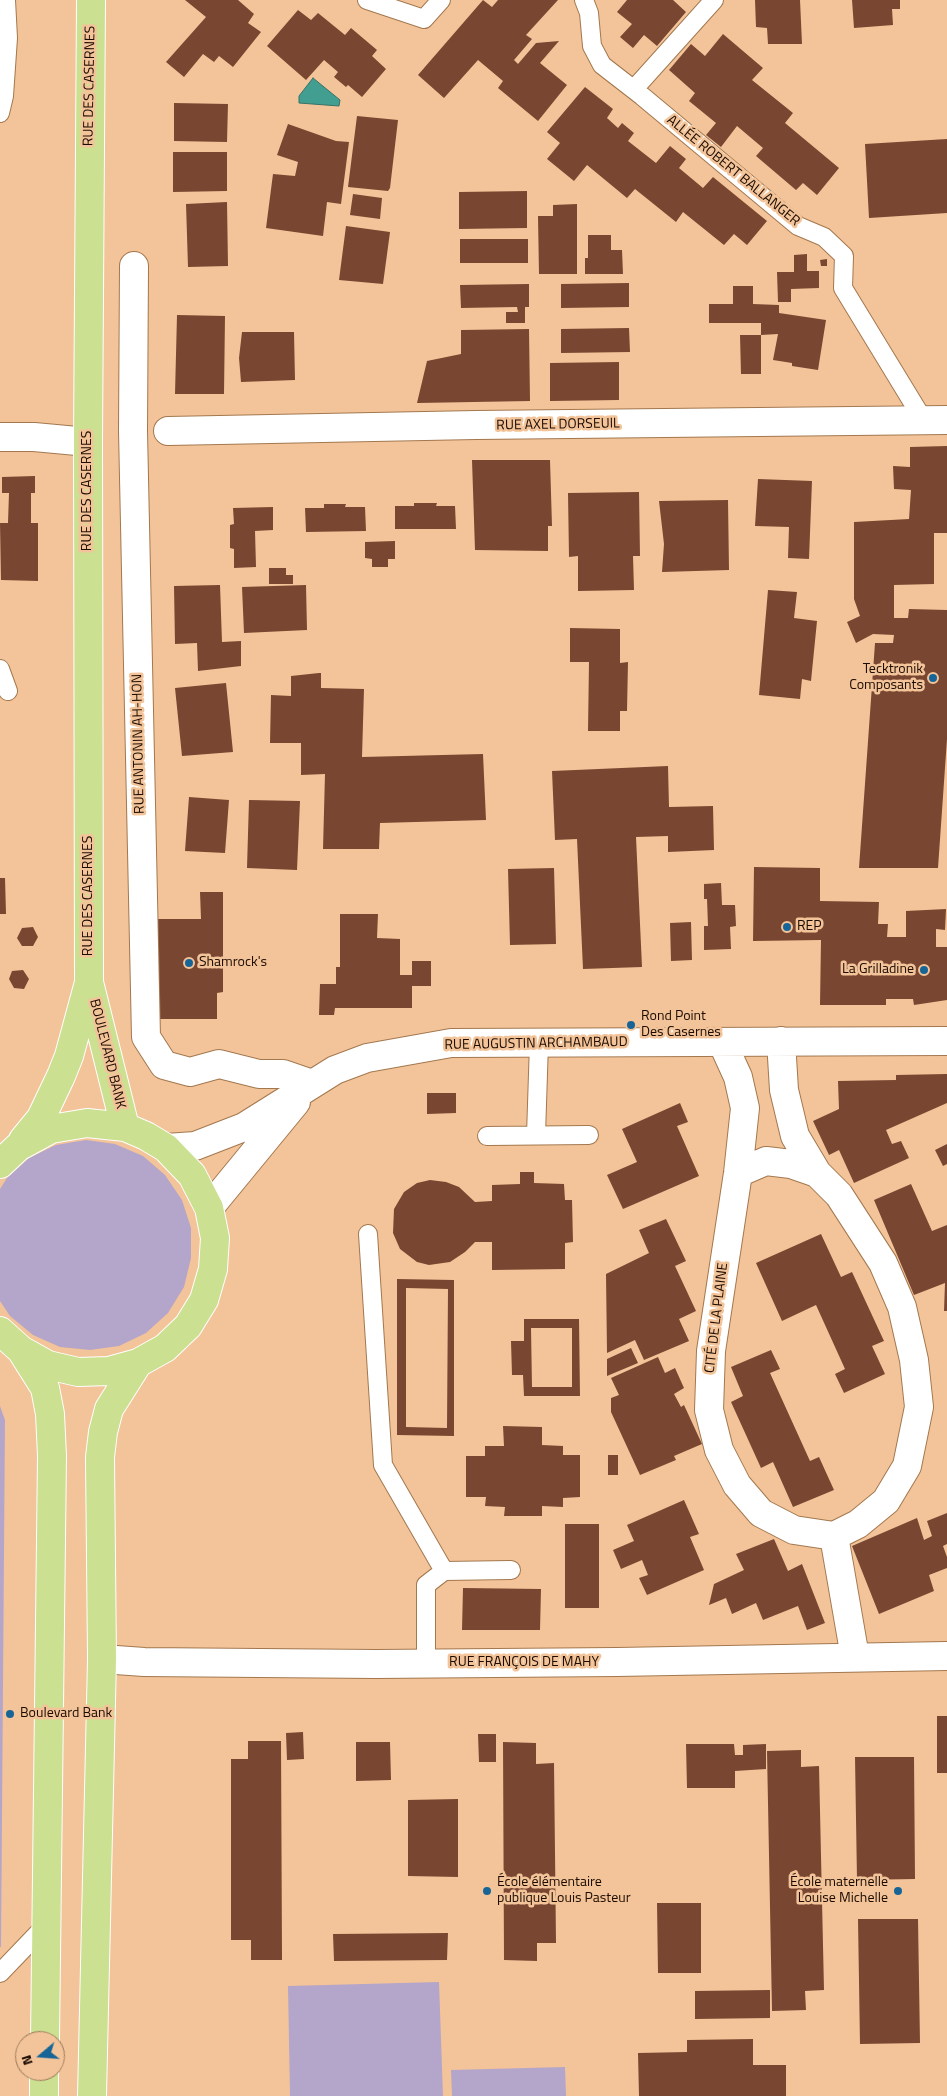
<!DOCTYPE html>
<meta charset="utf-8">
<style>
body{margin:0}
#map{position:relative;width:947px;height:2096px;overflow:hidden;background:#f3c499;font-family:"Titillium Web",sans-serif}
canvas{display:block}
.north{position:absolute;left:15px;top:2031px;width:50px;height:50px;box-sizing:border-box;background:#f3c499;border:1px solid #9d7a5c;border-radius:50%;rotate:252deg;font-size:14px;font-weight:700;line-height:20px;text-align:center;color:#1b0b00}
.north::after{content:'';display:block;margin:auto;width:18px;height:22px;background:#176597;clip-path:polygon(50% 0,100% 100%,50% 72%,0 100%)}
</style>
<div id="map">
<canvas width="947" height="2096"></canvas>
<div class="north">N</div>
</div>
<script>
const c = document.querySelector('canvas').getContext('2d');
c.lineJoin = 'round';
function fill(path, color) { c.fillStyle = color; c.fill(path, 'evenodd'); }
const shape = rows => new Path2D(rows.map(r => 'M' + r).join(''));
function trace(path, color, width, dash) { c.strokeStyle = color; c.lineWidth = width; c.lineCap = dash ? 'butt' : 'round'; c.setLineDash(dash || []); c.stroke(path); }
function write(font, color, halo, rows, align = 'center') {
  c.font = font + ' "Titillium Web",sans-serif'; c.lineWidth = 5; c.setLineDash([]); c.textBaseline = 'middle'; c.strokeStyle = halo; c.fillStyle = color; for (const [text, x, y, turn = 0] of rows) {
    c.save(); c.translate(x, y); c.rotate((+turn || 0) * Math.PI / 180); c.textAlign = isNaN(turn) ? turn : align; if (halo) c.strokeText(text, 0, 0); c.fillText(text, 0, 0); c.restore();
  }
}
const green = shape([
 [86,1140,115,1144,143,1156,165,1175,182,1200,191,1228,191,1258,184,1287,168,1313,146,1333,119,1346,90,1350,60,1347,33,1335,10,1316,0,1301,0,1189,7,1178,29,1158,56,1145],
 [0,1406,5,1420,1,1947,0,1947],
 [439,1982,443,2096,290,2096,288,1986],
 [565,2067,566,2096,452,2096,451,2070]
]);
const water = shape([
 [313,78,340,100,339,106,299,103,299,96,313,78]
]);
const building = shape([
 [185,0,238,0,254,14,248,23,261,32,233,67,219,56,214,62,203,54,184,77,166,62,206,17],
 [483,0,492,7,498,0,558,0,526,35,532,39,514,60,518,64,536,43,559,41,540,63,567,85,538,121,498,88,503,81,478,60,444,98,418,75],
 [627,0,673,0,686,12,657,46,644,35,633,48,620,37,632,24,617,12],
 [755,0,800,0,802,44,768,44,767,28,756,27],
 [852,0,900,0,900,9,892,9,893,25,854,28],
 [298,10,311,20,318,13,345,35,351,28,377,50,372,56,386,69,362,97,348,85,346,87,334,77,338,72,324,60,306,80,267,46],
 [723,34,763,68,752,80,793,113,785,123,839,168,817,195,803,183,796,190,756,156,763,148,737,126,721,147,706,135,716,123,689,101,695,93,669,70,691,44,705,56],
 [585,87,613,109,607,118,618,128,622,123,634,133,628,141,656,163,670,146,686,159,679,168,703,188,713,177,767,221,747,245,734,234,724,245,683,212,676,222,635,189,627,198,587,165,574,181,547,159,560,143,547,132],
 [174,103,228,104,227,142,174,141],
 [357,116,398,120,390,188,388,191,348,187],
 [288,124,336,141,349,142,341,204,327,202,323,236,266,228,273,174,295,176,298,162,277,155],
 [947,139,947,213,869,218,865,144],
 [173,152,227,152,227,191,173,192],
 [527,191,527,228,459,229,459,192],
 [353,194,382,198,380,219,350,215],
 [227,202,228,266,188,267,186,204],
 [577,204,577,274,539,274,538,216,553,216,553,205],
 [346,226,390,232,383,284,339,280],
 [588,235,611,235,611,250,622,250,623,274,585,274,585,258,588,258],
 [460,239,528,239,528,263,460,263],
 [807,254,807,271,819,271,819,288,791,289,791,302,778,302,777,272,794,272,794,255],
 [827,259,827,266,821,266,820,260],
 [629,283,629,307,561,308,561,284],
 [529,284,529,307,525,307,525,323,506,323,506,312,518,312,517,307,461,308,460,285],
 [733,286,753,286,753,304,779,305,779,313,826,320,818,370,792,366,792,363,773,360,778,334,761,335,761,374,741,374,740,335,761,335,761,323,709,323,709,304,733,304],
 [177,315,225,316,224,394,175,394],
 [629,328,630,352,561,353,561,329],
 [529,329,530,401,417,403,427,361,461,354,461,330],
 [242,332,294,332,295,380,241,382,239,358],
 [619,362,619,400,550,401,550,363],
 [947,446,947,533,934,533,934,584,894,585,894,618,908,618,909,609,947,610,947,739,938,868,859,868,875,643,893,643,894,635,873,634,856,643,847,622,860,616,854,599,854,522,909,519,911,490,894,489,893,466,910,467,910,447],
 [472,460,550,460,552,526,548,526,548,551,475,550],
 [35,476,35,493,31,493,31,523,38,523,38,581,1,580,0,523,8,523,9,493,2,493,2,477],
 [758,479,812,481,809,559,788,558,789,527,755,526],
 [639,492,640,556,633,556,634,590,578,591,578,556,569,557,568,493],
 [728,500,729,570,662,572,664,544,659,501],
 [414,503,437,503,436,506,455,506,456,529,395,529,395,506,414,506],
 [324,504,346,504,345,507,365,507,366,531,306,532,305,508,324,508],
 [273,507,273,530,255,531,256,567,234,568,234,549,230,548,230,525,234,524,233,508],
 [395,541,395,559,388,559,388,567,372,567,372,559,365,558,365,542],
 [269,568,286,568,286,575,293,575,293,584,269,584],
 [220,585,222,642,241,641,241,666,198,671,197,643,175,644,174,586],
 [306,585,307,630,244,633,242,587],
 [768,590,797,592,794,618,817,621,811,681,802,679,800,699,759,695],
 [570,628,620,629,620,663,628,662,627,711,620,711,620,731,588,731,589,662,570,662],
 [319,673,321,673,321,688,364,689,362,757,483,754,486,820,380,823,379,849,323,849,325,774,301,775,301,743,270,743,271,695,291,696,291,676],
 [226,683,233,752,182,756,175,688],
 [668,766,669,807,713,806,714,850,668,852,668,836,636,837,642,967,583,969,577,839,555,840,552,771],
 [189,797,229,800,225,853,185,851],
 [249,800,300,801,297,870,247,868],
 [754,867,820,868,820,901,879,902,878,924,888,924,887,937,906,937,906,911,946,909,945,930,936,929,936,947,947,947,947,1000,914,1005,913,999,886,999,886,1005,820,1005,821,940,753,941],
 [554,868,556,944,510,945,508,869],
 [0,878,5,878,6,914,0,914],
 [721,883,722,905,735,905,736,926,730,927,731,949,704,950,704,926,708,926,707,899,704,899,704,884],
 [200,892,223,892,223,992,217,993,217,1019,152,1019,152,919,201,919],
 [340,914,378,914,377,938,400,939,400,975,412,975,412,961,431,961,431,986,412,986,412,1008,335,1008,334,1015,319,1015,320,984,336,984,336,967,340,967],
 [691,922,692,960,671,961,670,923],
 [33,927,38,937,33,946,22,946,17,938,22,928],
 [23,970,29,979,24,989,14,988,9,979,12,971],
 [947,1074,947,1103,886,1130,892,1144,901,1141,909,1158,854,1183,839,1150,829,1155,813,1121,839,1109,838,1081,896,1080,896,1075],
 [427,1093,456,1093,456,1113,427,1114],
 [680,1103,688,1122,677,1126,699,1176,623,1209,607,1175,637,1162,622,1129],
 [947,1144,947,1164,943,1166,935,1150],
 [520,1172,534,1172,534,1183,564,1184,565,1200,572,1200,573,1242,565,1243,565,1269,492,1270,492,1242,475,1242,465,1252,450,1262,429,1265,417,1262,400,1249,393,1233,394,1209,404,1192,417,1183,430,1180,446,1182,459,1187,475,1202,492,1201,492,1185,520,1184],
 [911,1184,932,1231,947,1225,947,1311,944,1311,945,1283,914,1295,874,1200],
 [666,1219,686,1261,675,1266,696,1311,679,1319,689,1341,644,1360,635,1340,607,1353,606,1274,649,1253,639,1230],
 [821,1234,841,1277,852,1272,884,1341,872,1346,885,1374,844,1393,835,1374,845,1369,816,1305,782,1321,756,1263],
 [397,1279,454,1280,454,1436,397,1435],
 [406,1288,448,1289,447,1428,406,1427],
 [524,1319,579,1319,580,1396,524,1396,523,1375,512,1375,511,1341,524,1341],
 [531,1328,572,1328,572,1387,532,1387],
 [631,1348,638,1363,607,1376,607,1359],
 [771,1350,780,1369,770,1373,810,1461,819,1457,834,1490,793,1507,773,1462,761,1468,731,1402,743,1396,731,1367],
 [658,1357,665,1373,675,1368,684,1388,674,1394,681,1407,684,1405,702,1444,674,1456,676,1460,640,1475,611,1412,611,1398,619,1395,611,1378],
 [503,1426,542,1427,542,1445,563,1446,563,1455,580,1455,580,1497,563,1498,563,1507,542,1506,542,1516,504,1516,505,1507,485,1506,486,1497,466,1497,466,1456,485,1456,485,1446,504,1446],
 [608,1455,618,1455,618,1475,608,1475],
 [684,1500,699,1534,690,1537,704,1570,647,1595,639,1578,648,1575,642,1560,621,1569,613,1550,634,1541,627,1525],
 [947,1513,947,1544,943,1546,947,1557,947,1568,929,1575,934,1591,879,1614,852,1546,917,1518,924,1540,932,1536,927,1521],
 [565,1524,599,1524,599,1608,565,1608],
 [774,1539,788,1571,802,1564,825,1623,807,1630,798,1606,763,1620,756,1603,732,1614,726,1598,709,1605,714,1584,744,1570,736,1554],
 [463,1588,541,1589,540,1630,462,1630],
 [937,1716,947,1716,947,1773,937,1773],
 [303,1732,304,1759,287,1760,286,1733],
 [478,1734,496,1734,496,1762,479,1762],
 [248,1741,281,1741,282,1960,251,1960,251,1940,231,1940,231,1759,248,1759],
 [356,1742,390,1742,391,1780,356,1781],
 [503,1742,536,1743,536,1764,554,1763,556,1943,537,1943,537,1961,504,1960],
 [686,1744,734,1744,735,1755,743,1755,743,1745,766,1744,766,1769,735,1771,735,1788,687,1788],
 [801,1750,801,1767,819,1766,824,1990,805,1991,806,2010,772,2011,767,1751],
 [855,1757,914,1757,915,1879,857,1880],
 [458,1799,458,1877,408,1876,408,1800],
 [657,1903,701,1903,701,1973,658,1973],
 [858,1919,918,1919,920,2043,860,2044],
 [448,1933,447,1960,334,1961,333,1934],
 [770,1990,770,2018,695,2019,695,1991],
 [753,2039,753,2065,786,2065,786,2096,639,2096,638,2053,687,2052,687,2040]
]);
const service = shape([
 [367,0,424,19,441,0],
 [584,0,589,13,592,46,602,65,642,96,798,226,824,237,844,256,843,288,924,421],
 [634,89,714,0],
 [0,113,4,96,8,38,6,0],
 [0,669,8,691],
 [536,1135,539,1043],
 [487,1136,589,1135],
 [368,1234,383,1465,444,1571,426,1585,426,1664],
 [444,1571,511,1570],
 [0,1973,46,1925]
]);
const minor = shape([
 [134,266,133,431,146,1037,164,1065,190,1072,219,1064,259,1074,283,1074,312,1084],
 [168,431,476,425,947,420],
 [0,437,34,437,88,442],
 [722,1042,738,1077,745,1108,738,1173,711,1351,709,1410,719,1450,737,1485,761,1513,794,1530,834,1536,858,1524,886,1501,907,1466,919,1407,914,1360,902,1307,883,1263,839,1195,817,1173,795,1136,784,1090,781,1041],
 [166,1148,195,1146,244,1127,335,1070,367,1058,451,1043,947,1041],
 [738,1173,766,1161,791,1164,817,1173],
 [209,1208,296,1102],
 [834,1536,855,1657],
 [102,1659,144,1662,376,1664,617,1662,947,1656]
]);
const primary = shape([
 [91,0,88,442,89,982,125,1127],
 [23,1140,41,1118,61,1076,69,1056,88,986],
 [0,1164,18,1147,51,1129,87,1123,125,1127,146,1136,166,1148,192,1175,209,1208,215,1238,213,1269,204,1300,188,1326,165,1348,138,1363,109,1371,78,1372,48,1365,21,1350,0,1331],
 [21,1350,45,1388,50,1414,52,1456,45,2041],
 [44,2096,44,2071],
 [92,2096,102,1659,100,1457,103,1432,109,1409,138,1363]
]);
const markers = [
 [933,678,5,"#176597"],
 [787,927,5,"#176597"],
 [189,963,5,"#176597"],
 [924,970,5,"#176597"],
 [631,1025,5,"#176597"],
 [10,1714,5,"#176597"],
 [487,1891,5,"#176597"],
 [898,1891,5,"#176597"]
];
const streetNames = [
 ["RUE DES CASERNES",90,86,-89],
 ["ALLÉE ROBERT BALLANGER",733,171,39],
 ["RUE AXEL DORSEUIL",558,425,-1],
 ["RUE DES CASERNES",88,491,-90],
 ["RUE ANTONIN AH-HON",139,744,-91],
 ["RUE DES CASERNES",89,896,-90],
 ["RUE AUGUSTIN ARCHAMBAUD",536,1044,-1],
 ["BOULEVARD BANK",107,1054,76],
 ["CITÉ DE LA PLAINE",717,1318,-83],
 ["RUE FRANÇOIS DE MAHY",524,1663]
];
const poiNames = [
 ["Tecktronik",923,670,"right"],
 ["Composants",923,686,"right"],
 ["REP",797,927],
 ["Shamrock's",199,963],
 ["La Grilladine",914,970,"right"],
 ["Rond Point",641,1017],
 ["Des Casernes",641,1033],
 ["Boulevard Bank",20,1714],
 ["École élémentaire",497,1883],
 ["publique Louis Pasteur",497,1899],
 ["École maternelle",888,1883,"right"],
 ["Louise Michelle",888,1899,"right"]
];
fill(green, '#b4a5ca');
fill(water, '#419e91');
trace(water, '#367266', 1);
fill(building, '#794631');
trace(service, '#a3784f', 20);
trace(minor, '#a3784f', 30);
trace(primary, '#fff', 30);
trace(service, '#fff', 18);
trace(minor, '#fff', 28);
trace(primary, '#cbe090', 28);
for (const [x, y, r, color] of markers) { const dot = new Path2D(); dot.arc(x, y, r, 0, 2 * Math.PI); c.fillStyle = color; c.fill(dot); trace(dot, '#f3c499', 2); }
write('14px', '#1b0b00', '#f3c499', streetNames);
write('14px', '#1b0b00', '#f3c499', poiNames, 'left');
</script>
